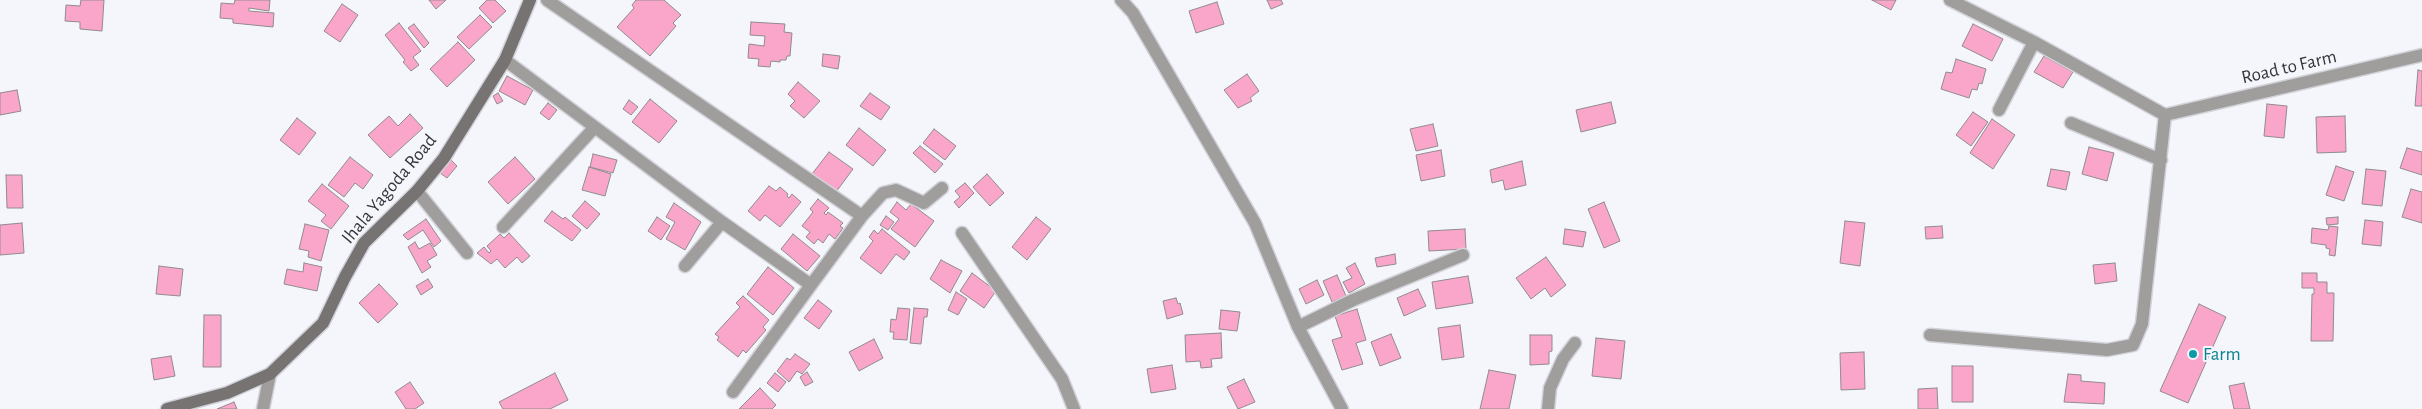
<!DOCTYPE html>
<style>
body{margin:0}
canvas{display:block;background:#f4f6fc}
</style>
<canvas width="2422" height="409"></canvas>
<script>
const c = document.querySelector('canvas').getContext('2d');
c.lineJoin = 'round';
function fill(path, color) { c.fillStyle = color; c.fill(path, 'evenodd'); }
const shape = rows => new Path2D(rows.map(r => 'M' + r).join(''));
function trace(path, color, width, dash) { c.strokeStyle = color; c.lineWidth = width; c.lineCap = dash ? 'butt' : 'round'; c.setLineDash(dash || []); c.stroke(path); }
function write(font, color, halo, rows, align = 'center') {
  c.font = font + ' "Alegreya Sans",sans-serif'; c.lineWidth = 4; c.setLineDash([]); c.textBaseline = 'middle'; c.strokeStyle = halo; c.fillStyle = color; for (const [text, x, y, turn = 0] of rows) {
    c.save(); c.translate(x, y); c.rotate((+turn || 0) * Math.PI / 180); c.textAlign = isNaN(turn) ? turn : align; if (halo) c.strokeText(text, 0, 0); c.fillText(text, 0, 0); c.restore();
  }
}
const building = shape([
 [81,0,104,0,102,31,80,29,80,22,65,21,66,5,80,6,81,0],
 [235,0,270,0,269,11,249,8,249,11,274,13,273,27,233,23,233,19,220,18,221,3,234,4,235,0],
 [429,0,446,0,436,9,429,0],
 [487,0,495,0,506,11,493,23,479,8,487,0],
 [636,0,664,0,681,15,673,23,676,26,650,56,617,27,634,8,632,5,636,0],
 [1267,0,1281,0,1283,4,1271,9,1267,0],
 [1872,0,1896,0,1891,10,1872,0],
 [1217,2,1224,24,1196,33,1189,11,1217,2],
 [342,4,358,15,340,42,324,31,342,4],
 [480,15,492,27,469,49,457,37,480,15],
 [751,22,785,24,784,32,792,33,790,56,787,56,786,60,780,60,780,62,771,61,770,67,758,66,759,59,748,58,749,44,764,46,765,36,750,35,751,22],
 [399,23,421,51,413,57,419,65,411,71,403,62,405,60,385,35,399,23],
 [414,24,429,43,424,48,408,28,414,24],
 [1973,24,2003,39,1992,61,1962,46,1973,24],
 [458,42,475,60,447,87,430,69,458,42],
 [823,54,840,56,838,69,822,66,823,54],
 [2044,56,2073,72,2063,88,2034,72,2044,56],
 [1956,59,1986,69,1982,84,1979,83,1977,90,1972,89,1969,98,1941,89,1946,72,1952,73,1956,59],
 [2418,70,2422,71,2422,106,2415,106,2418,70],
 [1247,74,1259,91,1250,98,1252,101,1238,108,1224,90,1247,74],
 [507,76,533,90,525,105,499,91,507,76],
 [798,82,820,101,804,118,790,106,795,101,788,94,798,82],
 [17,90,21,111,0,115,0,93,17,90],
 [498,93,503,101,497,104,493,96,498,93],
 [870,93,890,107,881,120,860,106,870,93],
 [650,99,677,121,659,143,632,122,650,99],
 [629,100,638,107,631,115,623,109,629,100],
 [1611,102,1616,123,1581,132,1576,110,1611,102],
 [548,103,557,110,549,120,540,113,548,103],
 [2267,104,2287,106,2284,138,2264,136,2267,104],
 [1973,112,1988,122,1971,146,1956,135,1973,112],
 [410,114,423,128,390,158,368,135,389,116,398,126,410,114],
 [2345,116,2346,152,2317,153,2316,117,2345,116],
 [297,118,316,133,299,155,280,140,297,118],
 [1992,119,2015,135,1993,169,1970,153,1992,119],
 [1433,124,1438,146,1416,151,1410,129,1433,124],
 [859,128,886,150,873,166,846,145,859,128],
 [934,129,956,146,945,160,923,143,934,129],
 [920,146,943,164,935,173,913,153,920,146],
 [2089,147,2114,153,2107,181,2082,174,2089,147],
 [2407,148,2422,152,2422,175,2400,168,2407,148],
 [1441,150,1445,176,1421,181,1416,155,1441,150],
 [829,152,853,169,836,192,812,174,829,152],
 [593,154,617,160,613,173,590,167,593,154],
 [350,157,373,175,363,189,355,183,344,197,328,185,350,157],
 [515,157,535,179,508,204,488,182,515,157],
 [451,160,457,166,447,178,440,173,451,160],
 [1522,161,1526,185,1505,190,1503,180,1492,183,1490,170,1522,161],
 [2336,166,2354,172,2344,201,2326,195,2336,166],
 [589,167,611,174,605,196,582,190,589,167],
 [2051,169,2070,172,2066,190,2047,186,2051,169],
 [2366,169,2386,171,2382,206,2362,204,2366,169],
 [987,174,1004,193,990,206,973,187,987,174],
 [6,175,22,175,23,208,7,208,6,175],
 [965,183,974,193,959,208,954,202,960,197,955,191,965,183],
 [322,184,349,206,331,229,321,221,326,215,308,201,322,184],
 [769,186,776,191,780,187,788,194,787,196,789,198,792,194,801,202,780,227,765,215,760,221,748,211,769,186],
 [2411,189,2422,192,2422,223,2402,217,2411,189],
 [818,199,829,208,824,213,826,215,828,212,843,223,840,226,843,228,835,239,829,234,823,243,818,239,814,244,806,237,810,232,802,226,813,212,810,209,818,199],
 [585,201,600,214,587,229,572,216,585,201],
 [897,202,906,210,911,204,934,221,915,247,891,229,899,219,890,212,897,202],
 [1604,202,1620,241,1604,248,1588,209,1604,202],
 [674,203,701,222,685,250,666,239,675,222,666,217,674,203],
 [552,211,563,219,565,217,581,230,572,241,544,221,552,211],
 [886,216,894,222,888,230,880,225,886,216],
 [657,217,670,226,661,240,648,231,657,217],
 [1036,217,1051,229,1027,260,1012,247,1036,217],
 [2338,217,2338,224,2327,225,2326,218,2338,217],
 [426,219,441,241,434,247,423,230,408,240,403,235,426,219],
 [2365,220,2383,222,2381,246,2362,244,2365,220],
 [1845,221,1865,223,1860,266,1840,263,1845,221],
 [22,223,24,253,0,255,0,225,22,223],
 [305,224,329,230,321,261,308,257,309,251,299,249,305,224],
 [1942,226,1943,238,1926,239,1925,227,1942,226],
 [2329,226,2338,227,2335,256,2329,255,2330,249,2326,248,2326,245,2311,243,2312,228,2328,230,2329,226],
 [882,229,910,252,904,260,896,254,881,274,860,258,873,241,869,237,874,230,878,234,882,229],
 [1465,229,1466,249,1429,251,1428,231,1465,229],
 [1565,229,1586,232,1583,247,1563,244,1565,229],
 [509,233,530,256,522,263,517,257,505,268,497,259,491,264,477,253,484,247,489,253,491,251,487,246,500,234,504,238,509,233],
 [793,234,820,256,807,271,781,249,793,234],
 [415,242,419,249,430,243,437,255,427,261,431,267,422,273,408,247,415,242],
 [1395,254,1396,264,1377,267,1375,258,1395,254],
 [1546,257,1566,285,1551,297,1545,288,1531,299,1516,278,1546,257],
 [941,260,962,271,950,293,930,279,941,260],
 [304,263,322,267,317,291,284,284,287,269,303,272,304,263],
 [1355,263,1365,284,1349,293,1343,282,1352,278,1346,268,1355,263],
 [2115,263,2117,281,2095,284,2093,265,2115,263],
 [159,266,183,269,180,296,156,294,159,266],
 [768,267,794,288,773,315,747,294,768,267],
 [972,273,996,291,984,308,960,291,972,273],
 [2302,273,2317,273,2317,282,2327,282,2327,293,2334,293,2333,341,2311,341,2312,294,2314,294,2314,288,2302,288,2302,273],
 [1337,275,1346,296,1332,302,1323,281,1337,275],
 [1468,276,1473,303,1436,309,1432,282,1468,276],
 [428,279,433,287,421,295,416,286,428,279],
 [1317,280,1324,295,1306,304,1299,289,1317,280],
 [379,284,398,304,378,323,359,303,379,284],
 [1418,289,1426,306,1404,316,1397,298,1418,289],
 [956,292,967,299,958,315,948,310,956,292],
 [743,296,769,320,763,327,766,330,746,353,743,350,738,357,717,340,719,337,715,334,740,307,736,303,743,296],
 [1176,298,1178,304,1180,303,1183,314,1167,319,1163,301,1176,298],
 [818,300,832,311,819,329,804,318,818,300],
 [2199,304,2226,317,2188,403,2160,391,2199,304],
 [898,308,910,309,907,340,893,339,894,332,890,332,891,319,896,320,898,308],
 [914,308,928,309,927,317,924,317,921,344,910,343,914,308],
 [1357,309,1366,340,1356,343,1363,364,1342,370,1332,340,1342,337,1335,316,1357,309],
 [1221,310,1240,312,1237,331,1219,329,1221,310],
 [204,315,221,315,221,367,203,367,204,315],
 [1460,325,1464,357,1442,360,1438,328,1460,325],
 [1221,333,1222,358,1211,359,1212,367,1201,368,1200,361,1186,362,1185,335,1221,333],
 [1391,334,1401,358,1380,366,1371,342,1391,334],
 [1530,335,1552,335,1552,351,1549,352,1549,364,1530,365,1530,335],
 [1596,338,1625,341,1621,379,1592,376,1596,338],
 [874,339,883,358,859,371,849,352,874,339],
 [1864,352,1865,389,1841,390,1840,353,1864,352],
 [795,354,810,364,802,374,797,371,789,382,777,371,787,358,790,360,795,354],
 [171,356,175,376,154,380,151,359,171,356],
 [1172,365,1176,389,1151,393,1147,369,1172,365],
 [1952,366,1973,366,1973,402,1952,402,1952,366],
 [1489,370,1516,375,1509,409,1480,409,1489,370],
 [807,372,813,382,805,386,800,377,807,372],
 [555,373,568,400,550,409,503,409,499,402,555,373],
 [775,373,786,382,778,392,767,383,775,373],
 [2068,374,2081,375,2081,381,2105,383,2104,404,2064,402,2068,374],
 [1244,379,1255,402,1238,409,1227,387,1244,379],
 [410,382,424,403,415,409,406,409,395,392,410,382],
 [2244,383,2250,409,2234,409,2229,386,2244,383],
 [760,388,776,405,772,409,739,409,760,388],
 [1937,388,1938,409,1918,409,1918,389,1937,388],
 [234,402,237,409,217,409,234,402]
]);
const street = shape([
 [1121,0,1133,13,1255,223,1298,327,1342,409],
 [1950,0,2034,42,2165,115],
 [505,60,722,222,811,285,862,216,547,0],
 [1999,110,2034,42],
 [2165,115,2422,55],
 [2071,123,2161,160],
 [417,191,467,253],
 [862,216,883,193,896,190,924,203,942,188],
 [503,227,594,128],
 [962,233,1062,379,1074,409],
 [685,266,722,222],
 [1298,327,1353,300,1463,255],
 [1930,335,2107,350,2133,345,2142,324,2165,115],
 [733,392,811,285],
 [263,409,270,374],
 [1548,409,1550,388,1563,359,1575,343]
]);
const secondary = shape([
 [167,409,227,393,270,374,323,323,345,277,364,243,417,191,444,158,505,60,530,0]
]);
const markers = [
 [2193,354,5,"#0f9aa8"]
];
const streetNames = [
 ["Road to Farm",2289,67,-13],
 ["Ihala Yagoda Road",389,189,-50]
];
const cultureNames = [
 ["Farm",2203,354]
];
fill(building, '#faa6ca');
trace(building, '#918b8d', 1);
trace(street, '#d2d3d9', 15);
trace(secondary, '#d2d3d9', 15);
trace(street, '#a09e9d', 12);
trace(secondary, '#777373', 12);
for (const [x, y, r, color] of markers) { const dot = new Path2D(); dot.arc(x, y, r, 0, 2 * Math.PI); c.fillStyle = color; c.fill(dot); trace(dot, '#f4f6fc', 2); }
write('19px', '#353638', '#f4f6fc', streetNames);
write('19px', '#0d838f', '#f4f6fc', cultureNames, 'left');
</script>
